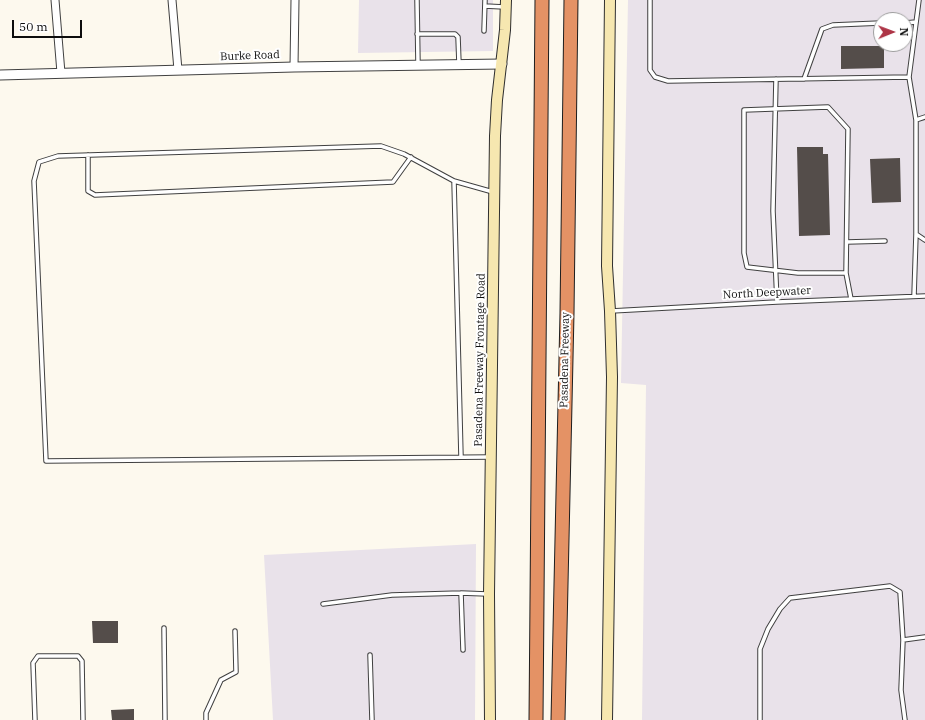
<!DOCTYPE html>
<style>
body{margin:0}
#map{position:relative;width:925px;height:720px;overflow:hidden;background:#fdf9ee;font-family:"IBM Plex Serif",serif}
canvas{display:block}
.north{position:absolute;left:873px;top:12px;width:40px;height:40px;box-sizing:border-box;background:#fff;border:1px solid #9e9e9e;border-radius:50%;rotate:89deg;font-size:11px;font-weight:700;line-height:16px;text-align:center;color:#0d0d0d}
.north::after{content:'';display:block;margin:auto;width:14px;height:18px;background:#ad3446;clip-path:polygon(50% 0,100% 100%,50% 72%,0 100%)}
.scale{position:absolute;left:12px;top:20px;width:70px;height:18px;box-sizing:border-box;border:2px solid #0d0d0d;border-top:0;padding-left:5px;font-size:12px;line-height:14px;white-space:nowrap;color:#0d0d0d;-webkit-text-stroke:3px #fff;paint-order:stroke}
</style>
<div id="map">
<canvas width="925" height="720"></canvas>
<div class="north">N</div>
<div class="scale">50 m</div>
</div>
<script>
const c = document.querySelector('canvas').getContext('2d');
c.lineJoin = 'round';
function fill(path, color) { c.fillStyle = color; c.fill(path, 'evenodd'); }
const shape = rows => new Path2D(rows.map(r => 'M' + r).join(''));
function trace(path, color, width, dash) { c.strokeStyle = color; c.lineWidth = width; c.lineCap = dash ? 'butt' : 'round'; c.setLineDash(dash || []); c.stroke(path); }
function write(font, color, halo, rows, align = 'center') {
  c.font = font + ' "IBM Plex Serif",serif'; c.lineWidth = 4; c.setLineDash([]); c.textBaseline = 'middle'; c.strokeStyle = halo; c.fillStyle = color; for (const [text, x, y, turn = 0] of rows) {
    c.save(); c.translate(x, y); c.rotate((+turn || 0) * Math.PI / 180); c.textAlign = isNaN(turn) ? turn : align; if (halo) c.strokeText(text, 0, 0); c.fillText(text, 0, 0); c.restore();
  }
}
const industrial = shape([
 [359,0,493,0,493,51,358,53],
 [628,0,925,0,925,720,642,720,646,385,621,383],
 [881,20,905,20,905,44,881,44],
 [476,544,475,720,273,720,264,555]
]);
const building = shape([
 [841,46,884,46,884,68,841,69],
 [797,147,823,147,823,154,828,154,830,235,799,236],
 [900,158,901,202,872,203,870,159],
 [92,621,118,621,118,643,93,643],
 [134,709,134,720,112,720,111,710]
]);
const service = shape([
 [417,0,418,64],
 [650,0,650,70,655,77,668,81,909,77],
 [919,0,909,77,916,120,916,234,925,240],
 [485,6,504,7],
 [905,23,916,22],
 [484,31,485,0],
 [417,34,455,34,458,37,459,64],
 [776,79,773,211,777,302],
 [804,79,822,29,833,25,881,23],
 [916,120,925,117],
 [88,155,88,191,95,195,393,182,411,157],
 [454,181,461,457],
 [847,242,885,241],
 [846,273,798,273,747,267,744,253,744,110,828,107,848,129,846,273,851,299],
 [914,296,916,234],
 [611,311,777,302,925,296],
 [490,457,46,461,34,181,39,162,58,156,381,146,404,154,454,181,493,192],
 [461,593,463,650],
 [323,604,392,595,461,593,487,594],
 [164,628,165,720],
 [370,655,372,720],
 [35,720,33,663,38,656,78,656,82,661,83,720],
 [206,720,206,713,221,680,236,672,235,631],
 [760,720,760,649,768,629,780,609,790,598,890,586,900,592,903,640],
 [905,720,901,690,903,640,925,637]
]);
const minor = shape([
 [55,0,61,73],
 [172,0,178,70],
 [294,67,295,0]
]);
const tertiary = shape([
 [0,75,294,67,502,64]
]);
const secondary = shape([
 [490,720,489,594,495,136,497,100,505,30,506,0],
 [607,720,612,377,610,311,607,266,610,0]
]);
const motorway = shape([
 [536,720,542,0],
 [558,720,567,313,571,0]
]);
const streetNames = [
 ["Burke Road",250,56,-2],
 ["North Deepwater",767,293,-3],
 ["Pasadena Freeway Frontage Road",480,360,-89],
 ["Pasadena Freeway",565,360,-89]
];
fill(industrial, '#e9e2ea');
fill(building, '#544d4a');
trace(service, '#404040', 5.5);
trace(minor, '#404040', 9);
trace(tertiary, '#404040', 11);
trace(secondary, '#2f2f2f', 12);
trace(motorway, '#1e1e1e', 15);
trace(service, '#fff', 3.5);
trace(minor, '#fff', 7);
trace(tertiary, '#fff', 9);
trace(secondary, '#f6e7b0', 10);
trace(motorway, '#e49265', 13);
write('11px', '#0d0d0d', '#fff', streetNames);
</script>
